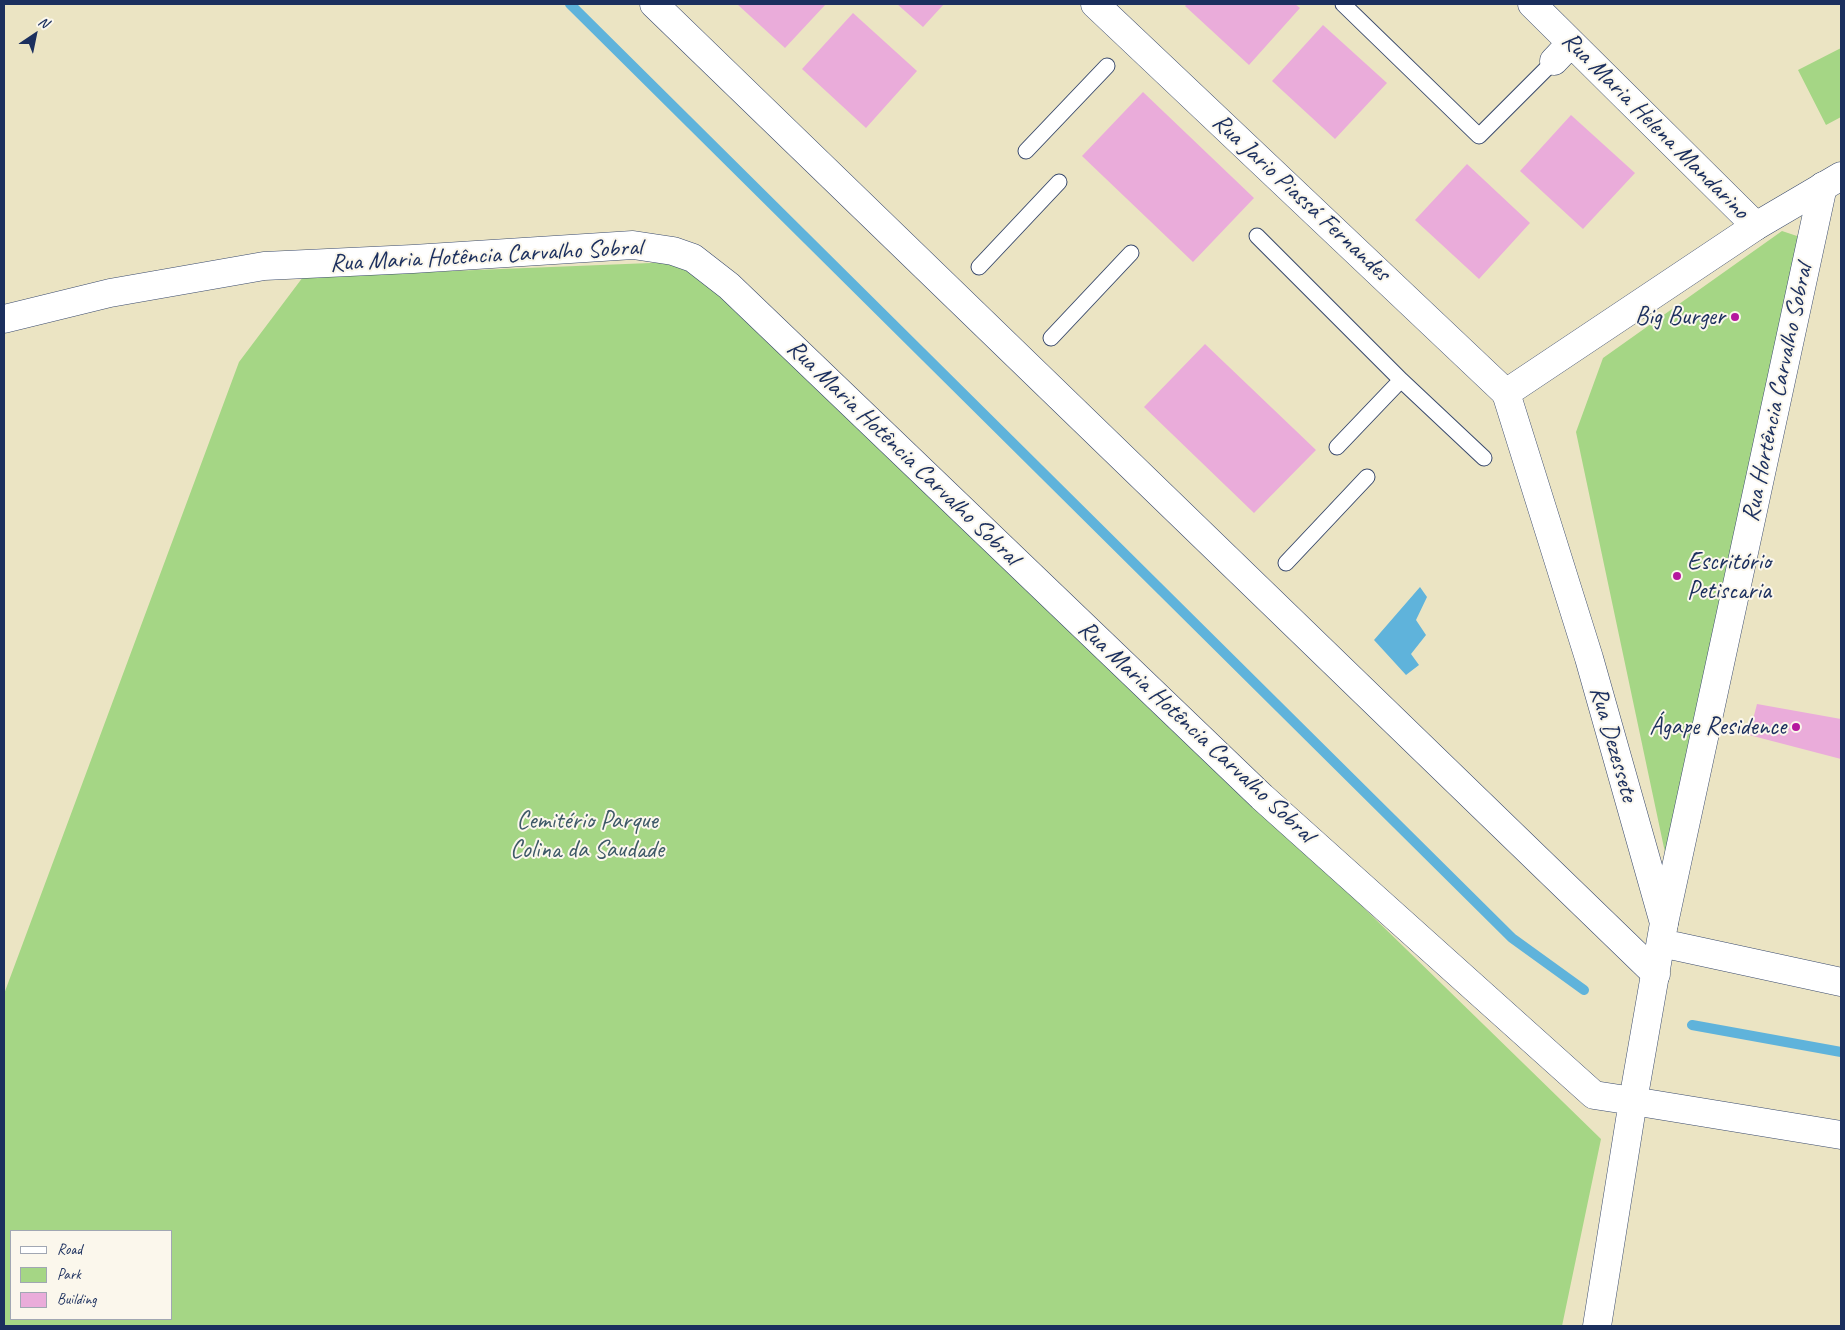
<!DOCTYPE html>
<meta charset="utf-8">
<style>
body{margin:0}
#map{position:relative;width:1845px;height:1330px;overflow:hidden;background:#ebe4c3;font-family:Caveat,sans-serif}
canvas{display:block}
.frame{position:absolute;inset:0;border:5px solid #1b2f5e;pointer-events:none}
.legend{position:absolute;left:10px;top:1230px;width:162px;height:90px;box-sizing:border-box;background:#fbf7ec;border:1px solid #a1a7b3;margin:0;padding:6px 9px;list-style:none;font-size:15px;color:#1b2f5e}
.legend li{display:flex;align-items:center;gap:10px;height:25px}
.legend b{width:25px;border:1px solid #a1a7b3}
.north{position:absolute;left:10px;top:10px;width:50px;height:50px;-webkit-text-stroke:4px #fbf7ec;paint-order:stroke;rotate:34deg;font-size:14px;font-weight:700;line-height:20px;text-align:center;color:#1b2f5e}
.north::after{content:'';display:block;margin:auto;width:18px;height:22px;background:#1b2f5e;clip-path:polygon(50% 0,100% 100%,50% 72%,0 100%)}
</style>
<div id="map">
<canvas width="1845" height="1330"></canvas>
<div class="frame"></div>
<ul class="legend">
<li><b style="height:6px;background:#fff"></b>Road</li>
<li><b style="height:14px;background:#a5d685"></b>Park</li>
<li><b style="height:14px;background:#eaacda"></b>Building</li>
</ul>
<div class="north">N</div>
</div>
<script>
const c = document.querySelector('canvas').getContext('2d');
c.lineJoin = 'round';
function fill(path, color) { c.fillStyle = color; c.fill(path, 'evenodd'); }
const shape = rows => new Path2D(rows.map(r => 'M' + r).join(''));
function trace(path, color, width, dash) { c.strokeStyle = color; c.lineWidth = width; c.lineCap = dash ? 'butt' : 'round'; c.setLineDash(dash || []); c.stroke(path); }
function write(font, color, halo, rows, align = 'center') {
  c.font = font + ' Caveat,sans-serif'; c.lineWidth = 4; c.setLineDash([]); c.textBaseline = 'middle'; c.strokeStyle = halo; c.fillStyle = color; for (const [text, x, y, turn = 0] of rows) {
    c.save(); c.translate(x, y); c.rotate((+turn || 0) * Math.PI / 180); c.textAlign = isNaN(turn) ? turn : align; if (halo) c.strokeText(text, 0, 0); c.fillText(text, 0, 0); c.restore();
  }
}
const green = shape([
 [1841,48,1841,117,1826,125,1798,70],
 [1782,231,1800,237,1667,862,1576,432,1603,358],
 [700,261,1601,1139,1562,1326,4,1326,4,994,239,362,303,277],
 [11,1231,171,1231,171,1319,11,1319]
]);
const water = shape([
 [1420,587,1427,597,1416,620,1426,635,1411,654,1419,665,1406,675,1374,640]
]);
const stream = shape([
 [570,4,1512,938,1584,990],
 [1692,1025,1841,1052]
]);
const building = shape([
 [737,4,826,4,785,48],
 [897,4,944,4,923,27],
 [1187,4,1295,4,1300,8,1249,65,1185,6],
 [853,13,917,71,866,128,802,69],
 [1323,25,1387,83,1335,139,1272,81],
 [1143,92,1254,198,1193,262,1082,156],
 [1571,115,1635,173,1583,229,1520,171],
 [1467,164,1530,223,1479,279,1415,220],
 [1205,344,1316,450,1254,513,1144,407],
 [1757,704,1841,719,1841,759,1749,735]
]);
const service = shape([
 [1343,4,1479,136,1554,61],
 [1026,151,1107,66],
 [1257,236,1401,380],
 [979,267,1059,182],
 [1051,338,1131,253],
 [1337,447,1401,380,1484,458],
 [1286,563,1367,477]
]);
const minor = shape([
 [654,4,1656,974],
 [1095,4,1506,393],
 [1532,4,1756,226],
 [1554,61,1571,43],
 [4,319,110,293,264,266,413,259,633,245,673,251,693,258,729,286,1262,797,1594,1095,1633,1101,1597,1326],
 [1664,923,1823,186]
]);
const tertiary = shape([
 [1841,176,1756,226,1506,393,1589,658,1664,923,1633,1101,1841,1135],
 [1661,943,1841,982]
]);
const markers = [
 [1735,317,5,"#b5179e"],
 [1677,576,5,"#b5179e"],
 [1796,727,5,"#b5179e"]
];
const streetNames = [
 ["Rua Maria Helena Mandarino",1655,126,45],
 ["Rua Jario Piassá Fernandes",1301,198,43],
 ["Rua Maria Hotência Carvalho Sobral",486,256,-3],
 ["Rua Hortência Carvalho Sobral",1778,393,-78],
 ["Rua Maria Hotência Carvalho Sobral",903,453,44],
 ["Rua Maria Hotência Carvalho Sobral",1196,732,43],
 ["Rua Dezessete",1613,744,74]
];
const poiNames = [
 ["Big Burger",1725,317],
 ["Escritório",1687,562,"left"],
 ["Petiscaria",1687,591,"left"],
 ["Ágape Residence",1786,727]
];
const parkNames = [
 ["Cemitério Parque",587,821],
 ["Colina da Saudade",587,850]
];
fill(green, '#a5d685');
fill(water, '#5fb3db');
trace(stream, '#5fb3db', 10);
fill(building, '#eaacda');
trace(service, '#3a4a6d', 17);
trace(minor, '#3a4a6d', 29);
trace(tertiary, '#3a4a6d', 29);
trace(service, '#fff', 15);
trace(minor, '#fff', 28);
trace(tertiary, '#fff', 28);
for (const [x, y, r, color] of markers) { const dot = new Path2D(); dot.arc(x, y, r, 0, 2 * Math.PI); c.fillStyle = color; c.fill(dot); trace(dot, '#fbf7ec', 2); }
write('25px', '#1b2f5e', '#fbf7ec', streetNames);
write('25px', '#1b2f5e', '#fbf7ec', poiNames, 'right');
write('25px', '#3e5968', '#fbf7ec', parkNames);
</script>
